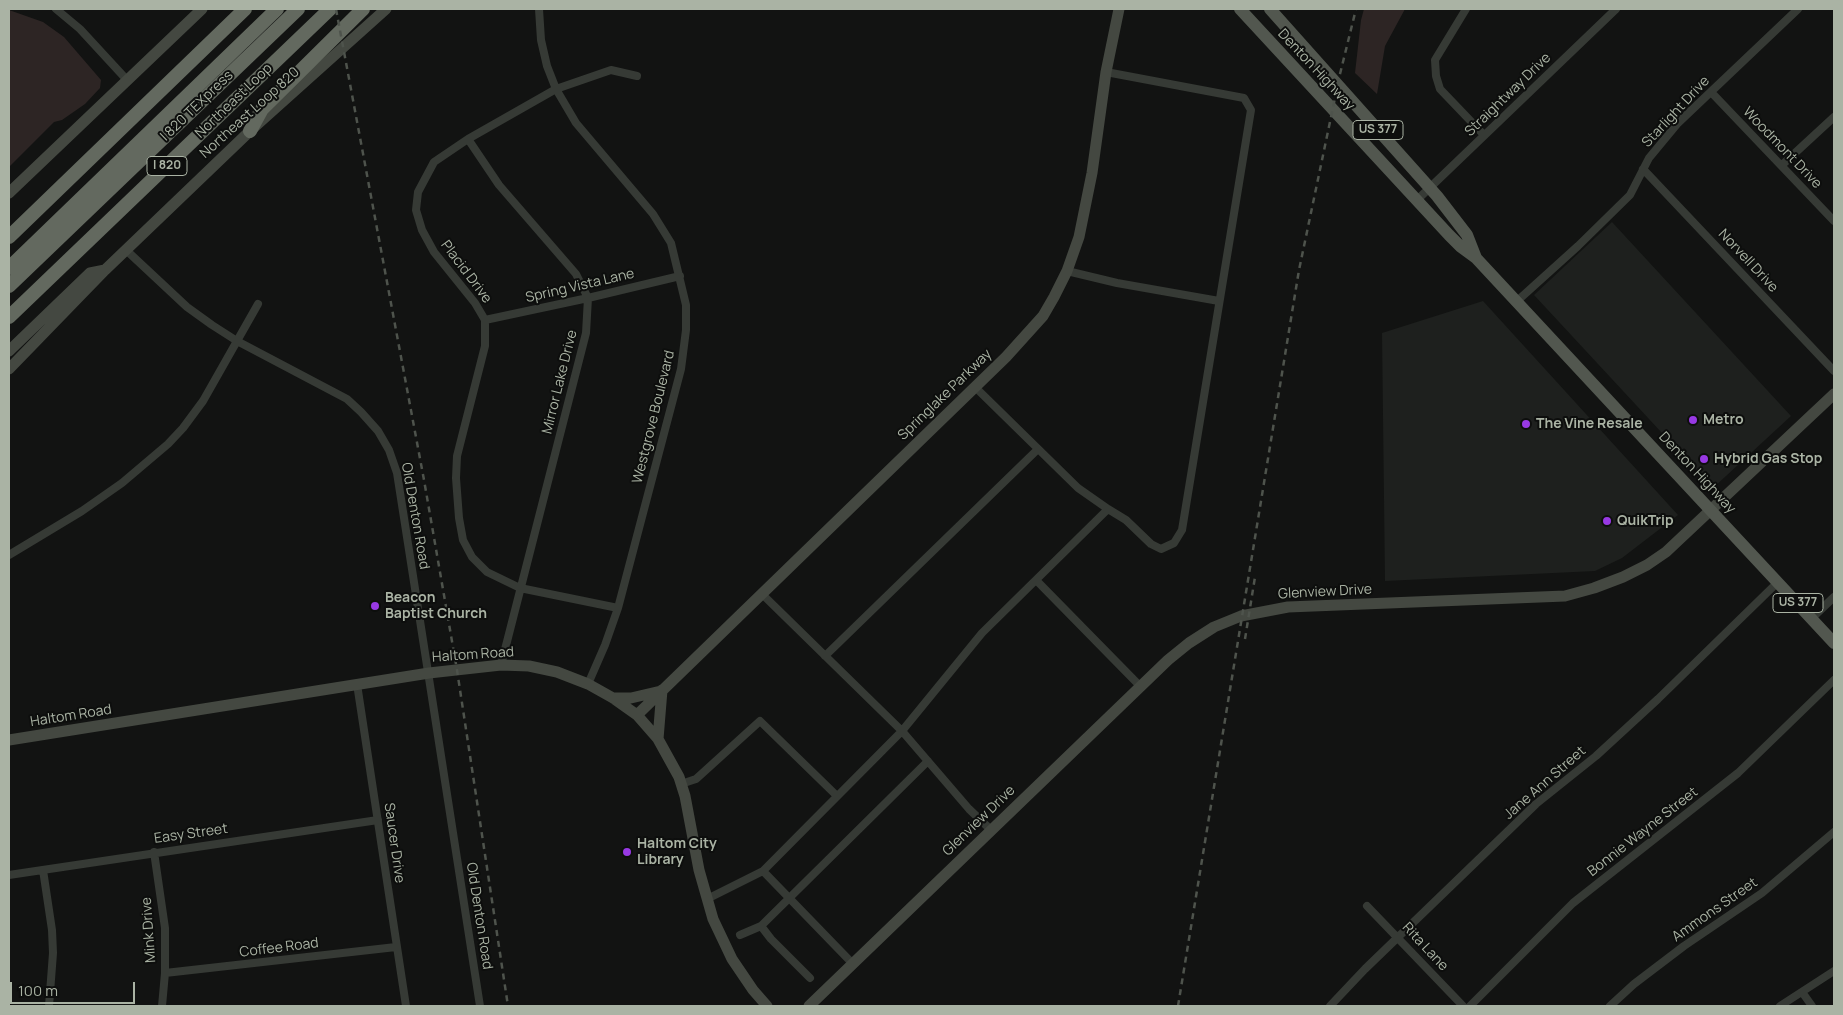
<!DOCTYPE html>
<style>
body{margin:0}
#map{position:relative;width:1843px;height:1015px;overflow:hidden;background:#121312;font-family:Manrope,sans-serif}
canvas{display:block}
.frame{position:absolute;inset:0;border:10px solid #aab3a4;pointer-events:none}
.scale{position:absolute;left:10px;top:982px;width:125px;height:22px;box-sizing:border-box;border:2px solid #aab3a4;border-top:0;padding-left:6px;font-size:15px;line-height:18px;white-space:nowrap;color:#aab3a4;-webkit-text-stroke:4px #0d0e0d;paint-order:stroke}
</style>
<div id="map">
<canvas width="1843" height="1015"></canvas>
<div class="frame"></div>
<div class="scale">100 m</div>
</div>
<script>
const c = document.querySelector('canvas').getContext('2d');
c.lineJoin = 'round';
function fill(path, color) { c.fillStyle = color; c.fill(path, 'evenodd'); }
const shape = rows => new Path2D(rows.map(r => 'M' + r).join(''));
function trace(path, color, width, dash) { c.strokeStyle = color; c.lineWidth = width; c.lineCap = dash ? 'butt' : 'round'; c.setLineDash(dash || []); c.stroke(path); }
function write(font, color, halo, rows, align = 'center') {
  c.font = font + ' Manrope,sans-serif'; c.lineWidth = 4; c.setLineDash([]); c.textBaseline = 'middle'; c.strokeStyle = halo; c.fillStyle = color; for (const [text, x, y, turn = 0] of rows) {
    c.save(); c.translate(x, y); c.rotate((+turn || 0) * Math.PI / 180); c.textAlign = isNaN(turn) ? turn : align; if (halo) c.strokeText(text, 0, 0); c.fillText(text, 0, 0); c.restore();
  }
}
const built = shape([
 [1612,222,1791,416,1713,488,1534,295],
 [1483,301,1678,515,1622,558,1595,571,1385,581,1382,333]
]);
const green = shape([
 [1364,9,1405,9,1385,46,1377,94,1355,73,1361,20],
 [9,10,43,22,64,37,101,80,100,88,85,104,62,120,54,122,9,167]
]);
const street = shape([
 [56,9,80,29,127,80],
 [539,9,541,40,547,66,556,89,576,123,653,214,671,243,686,305,686,330,681,369,618,608,605,645,588,684],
 [1466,9,1435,60,1436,76,1440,89,1484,135],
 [1711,92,1834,221],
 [468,139,499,185,576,274,588,298,586,333,501,665],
 [1782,165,1834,117],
 [1643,169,1834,371],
 [1417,200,1616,9],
 [126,250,187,307,212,325,237,341,347,399,361,412,378,431,389,450,397,473,480,1006],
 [1067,271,1117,283,1219,301],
 [1516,302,1578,246,1630,195,1649,158,1678,123,1798,9],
 [485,320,588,298,680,276],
 [975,387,1078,488,1108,509],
 [9,555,82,511,122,483,168,444,183,428,203,401,258,304],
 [1036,580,1140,686],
 [762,594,902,731,969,809,991,830],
 [618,608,520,588,487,572,472,557,463,540,459,518,456,478,457,456,485,346,485,320,475,303,434,252,422,230,416,210,418,192,434,162,468,139,556,89,611,70,637,76],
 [1812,618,1834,597],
 [825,656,1037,450],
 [357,684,406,1006],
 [681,784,696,779,760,721,837,796],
 [154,852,165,928,165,973,162,1006],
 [43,870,52,930,53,953,49,1006],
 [763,871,853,964],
 [9,875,378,820],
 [707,899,763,871,902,731,982,633,1108,509,1126,520,1151,544,1161,549,1174,543,1182,530,1251,110,1244,98,1106,72],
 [1367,906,1463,1006],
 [761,926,771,939,810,978],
 [740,935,761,926,928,761],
 [165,973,396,947],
 [1802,992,1812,1006],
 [1330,1006,1365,969,1536,804,1596,756,1658,699,1778,582],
 [1470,1006,1573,903,1738,773,1834,680],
 [1610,1006,1634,984,1684,946,1762,893,1834,832],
 [1780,1006,1834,971]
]);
const secondary = shape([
 [9,193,202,9],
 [9,351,90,273,105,270],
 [9,369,105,270,250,131,386,9],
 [613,698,631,698,661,691],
 [637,715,1006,357,1043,316,1054,297,1067,271,1079,237,1092,173,1106,72,1119,9],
 [658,739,662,690],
 [9,740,429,673,501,665,529,666,557,672,588,684,613,698,637,715,658,739,679,777,685,796,699,870,713,919,732,959,753,990,767,1006],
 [809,1006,1168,660,1189,643,1214,627,1241,616,1288,607,1565,596,1594,588,1623,577,1647,565,1666,552,1834,394]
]);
const primary = shape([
 [1240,9,1449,235,1461,247,1476,258,1834,643],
 [1270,9,1437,196,1467,235,1476,258]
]);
const highway = shape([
 [250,131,262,109,363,9],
 [9,237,245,9],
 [9,268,277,9],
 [9,286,298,9],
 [9,317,330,9]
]);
const rail = shape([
 [336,9,424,480,457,670,508,1006],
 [1245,639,1255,577],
 [1178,1006,1299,270,1340,74,1356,9]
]);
const markers = [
 [1693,420,5,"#9839e4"],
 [1526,424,5,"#9839e4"],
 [1704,459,5,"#9839e4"],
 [1607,521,5,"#9839e4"],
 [375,606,5,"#9839e4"],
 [627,852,5,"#9839e4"]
];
const shields = [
 [1378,130,50],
 [167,166,40],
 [1798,603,50]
];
const shieldNames = [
 ["US 377",1378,130],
 ["I 820",167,166],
 ["US 377",1798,603]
];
const streetNames = [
 ["Denton Highway",1316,70,47],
 ["Straightway Drive",1508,95,-44],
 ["Northeast Loop",234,101,-44],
 ["I 820 TEXpress",197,106,-44],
 ["Starlight Drive",1676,112,-47],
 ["Northeast Loop 820",250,113,-42],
 ["Woodmont Drive",1782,148,46],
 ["Norvell Drive",1748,261,47],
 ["Placid Drive",466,272,53],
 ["Spring Vista Lane",580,286,-13],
 ["Mirror Lake Drive",560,382,-76],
 ["Springlake Parkway",945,395,-44],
 ["Westgrove Boulevard",654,417,-76],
 ["Denton Highway",1697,473,47],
 ["Old Denton Road",415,516,80],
 ["Glenview Drive",1325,592,-3],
 ["Haltom Road",473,655,-4],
 ["Haltom Road",71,716,-9],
 ["Jane Ann Street",1545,783,-41],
 ["Glenview Drive",979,821,-44],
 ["Bonnie Wayne Street",1643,832,-38],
 ["Easy Street",191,834,-8],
 ["Saucer Drive",394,843,82],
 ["Ammons Street",1715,910,-35],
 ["Old Denton Road",479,916,81],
 ["Mink Drive",149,930,-94],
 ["Rita Lane",1425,947,47],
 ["Coffee Road",279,948,-7]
];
const poiNames = [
 ["Metro",1703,420],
 ["The Vine Resale",1536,424],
 ["Hybrid Gas Stop",1714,459],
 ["QuikTrip",1617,521],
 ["Beacon",385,598],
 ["Baptist Church",385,614],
 ["Haltom City",637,844],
 ["Library",637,860]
];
fill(built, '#1e201e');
fill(green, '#2d2524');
trace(street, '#363a35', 8);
trace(secondary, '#444841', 11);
trace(primary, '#52574f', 12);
trace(highway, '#63695f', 14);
trace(rail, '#4e534c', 2.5, [6, 5]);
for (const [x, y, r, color] of markers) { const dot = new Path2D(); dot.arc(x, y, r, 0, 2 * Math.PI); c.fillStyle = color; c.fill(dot); trace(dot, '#0d0e0d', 2); }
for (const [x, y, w] of shields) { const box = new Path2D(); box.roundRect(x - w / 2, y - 9.5, w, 19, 4); c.fillStyle = '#0d0e0d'; c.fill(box); trace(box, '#aab3a4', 1); }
write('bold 12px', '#aab3a4', null, shieldNames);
write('14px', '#aab3a4', '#0d0e0d', streetNames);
write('bold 14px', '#aab3a4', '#0d0e0d', poiNames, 'left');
</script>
